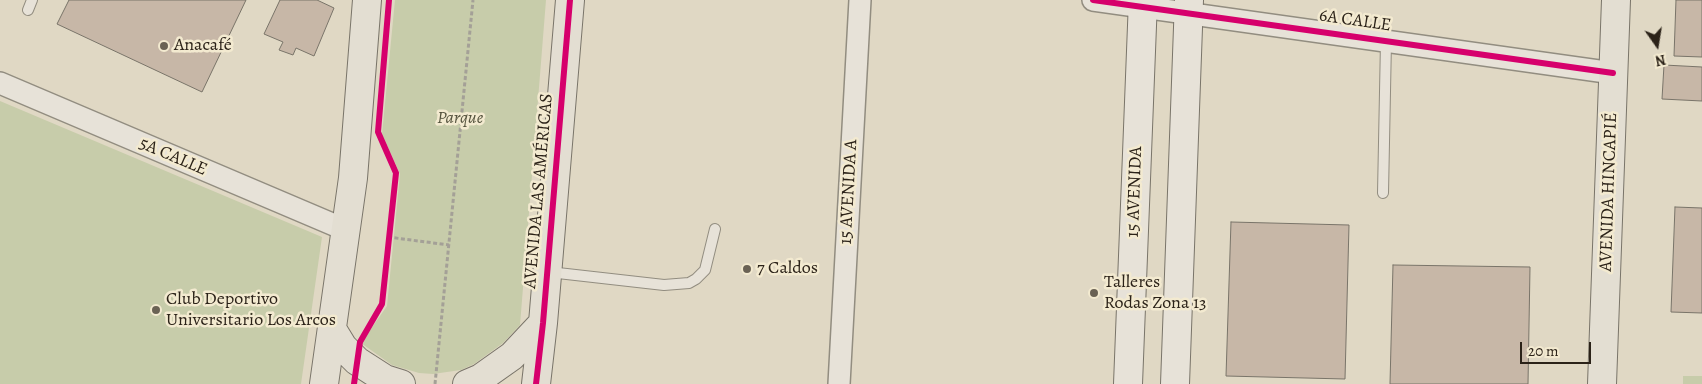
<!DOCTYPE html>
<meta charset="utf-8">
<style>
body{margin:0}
#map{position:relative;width:1702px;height:384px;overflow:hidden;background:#e0d8c4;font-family:Alegreya,serif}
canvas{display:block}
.north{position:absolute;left:1632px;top:20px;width:50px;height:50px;-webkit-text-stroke:4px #f3ead0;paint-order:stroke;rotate:167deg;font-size:14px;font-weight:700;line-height:20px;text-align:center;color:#2b2218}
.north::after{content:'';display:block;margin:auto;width:18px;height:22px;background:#2b2218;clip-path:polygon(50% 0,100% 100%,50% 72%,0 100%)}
.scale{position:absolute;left:1520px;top:342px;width:71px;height:22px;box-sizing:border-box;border:2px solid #2b2218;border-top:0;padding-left:6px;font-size:15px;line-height:18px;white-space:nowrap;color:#2b2218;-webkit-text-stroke:4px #f3ead0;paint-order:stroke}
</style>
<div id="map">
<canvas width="1702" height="384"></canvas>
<div class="north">N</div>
<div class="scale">20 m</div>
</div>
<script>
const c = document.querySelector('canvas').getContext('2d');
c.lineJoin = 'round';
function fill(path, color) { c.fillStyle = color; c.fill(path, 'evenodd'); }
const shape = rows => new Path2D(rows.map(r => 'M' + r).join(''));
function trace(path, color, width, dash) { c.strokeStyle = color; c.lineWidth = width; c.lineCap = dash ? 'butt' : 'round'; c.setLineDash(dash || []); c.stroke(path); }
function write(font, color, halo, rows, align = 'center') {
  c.font = font + ' Alegreya,serif'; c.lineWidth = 5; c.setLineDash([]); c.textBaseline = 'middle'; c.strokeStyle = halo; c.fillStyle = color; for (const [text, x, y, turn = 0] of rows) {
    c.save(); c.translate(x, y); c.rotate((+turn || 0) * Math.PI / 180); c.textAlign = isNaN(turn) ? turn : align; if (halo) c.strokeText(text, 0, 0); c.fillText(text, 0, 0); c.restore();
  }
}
const green = shape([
 [395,0,546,0,520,325,503,343,474,364,461,370,433,374,419,373,392,365,361,343,387,306,400,174,382,134],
 [0,101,322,237,301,384,0,384],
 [1683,376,1702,376,1702,384,1683,384]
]);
const building = shape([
 [69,0,246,0,202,92,57,24,69,0],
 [280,0,317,0,334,8,314,56,296,48,293,55,279,50,283,42,264,34,280,0],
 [1676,0,1702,0,1702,57,1674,56,1676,0],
 [1664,65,1702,67,1702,101,1662,99,1664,65],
 [1675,207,1702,208,1702,313,1671,312,1675,207],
 [1231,222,1349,225,1345,379,1226,376,1231,222],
 [1393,265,1530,267,1528,384,1390,384,1393,265]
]);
const path = shape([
 [388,237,449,245],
 [435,384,473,0]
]);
const lane = shape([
 [28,10,32,0],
 [1383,193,1386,41],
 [549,272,664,285,689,283,696,279,705,270,715,229]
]);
const street = shape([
 [1093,0,1613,73],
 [0,83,346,230],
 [839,384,860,0]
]);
const secondary = shape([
 [1128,384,1143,0],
 [1175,384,1189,0]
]);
const primary = shape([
 [332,329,343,347,357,361,385,379,401,384],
 [324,384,353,178,367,0],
 [467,384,481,378,512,356,543,323],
 [536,384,543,323,570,0],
 [1602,384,1616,0]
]);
const cycleway = shape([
 [1093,0,1613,73],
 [354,384,360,342,382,304,396,173,378,132,389,0],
 [536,384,543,323,570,0]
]);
const markers = [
 [164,46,5,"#6a6254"],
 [747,269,5,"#6a6254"],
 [1094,293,5,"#6a6254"],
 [156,310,5,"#6a6254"]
];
const streetNames = [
 ["6A CALLE",1355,21,8],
 ["5A CALLE",173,157,23],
 ["AVENIDA LAS AMÉRICAS",539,191,-85],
 ["15 AVENIDA A",849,192,-87],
 ["15 AVENIDA",1135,192,-88],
 ["AVENIDA HINCAPIÉ",1609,192,-88]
];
const poiNames = [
 ["Anacafé",174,46],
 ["7 Caldos",757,269],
 ["Talleres",1104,283],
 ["Rodas Zona 13",1104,304],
 ["Club Deportivo",166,300],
 ["Universitario Los Arcos",166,321]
];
const parkNames = [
 ["Parque",460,119]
];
fill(green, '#c7ccaa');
fill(building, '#c7b7a7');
trace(building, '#797469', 1);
trace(lane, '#928d80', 12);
trace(street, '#928d80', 24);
trace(secondary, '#797469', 30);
trace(primary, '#797469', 30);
trace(path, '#a4a097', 3, [4, 2.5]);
trace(lane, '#e7e2d8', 10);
trace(street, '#e7e2d8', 21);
trace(secondary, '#e7e2d8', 28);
trace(primary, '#e3ded2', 28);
trace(cycleway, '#d6006c', 6);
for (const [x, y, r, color] of markers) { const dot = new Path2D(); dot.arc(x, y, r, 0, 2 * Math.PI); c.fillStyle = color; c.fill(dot); trace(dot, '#f3ead0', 2); }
write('18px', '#2b2218', '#f3ead0', streetNames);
write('18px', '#2b2218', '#f3ead0', poiNames, 'left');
write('italic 18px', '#54523d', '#f3ead0', parkNames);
</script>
